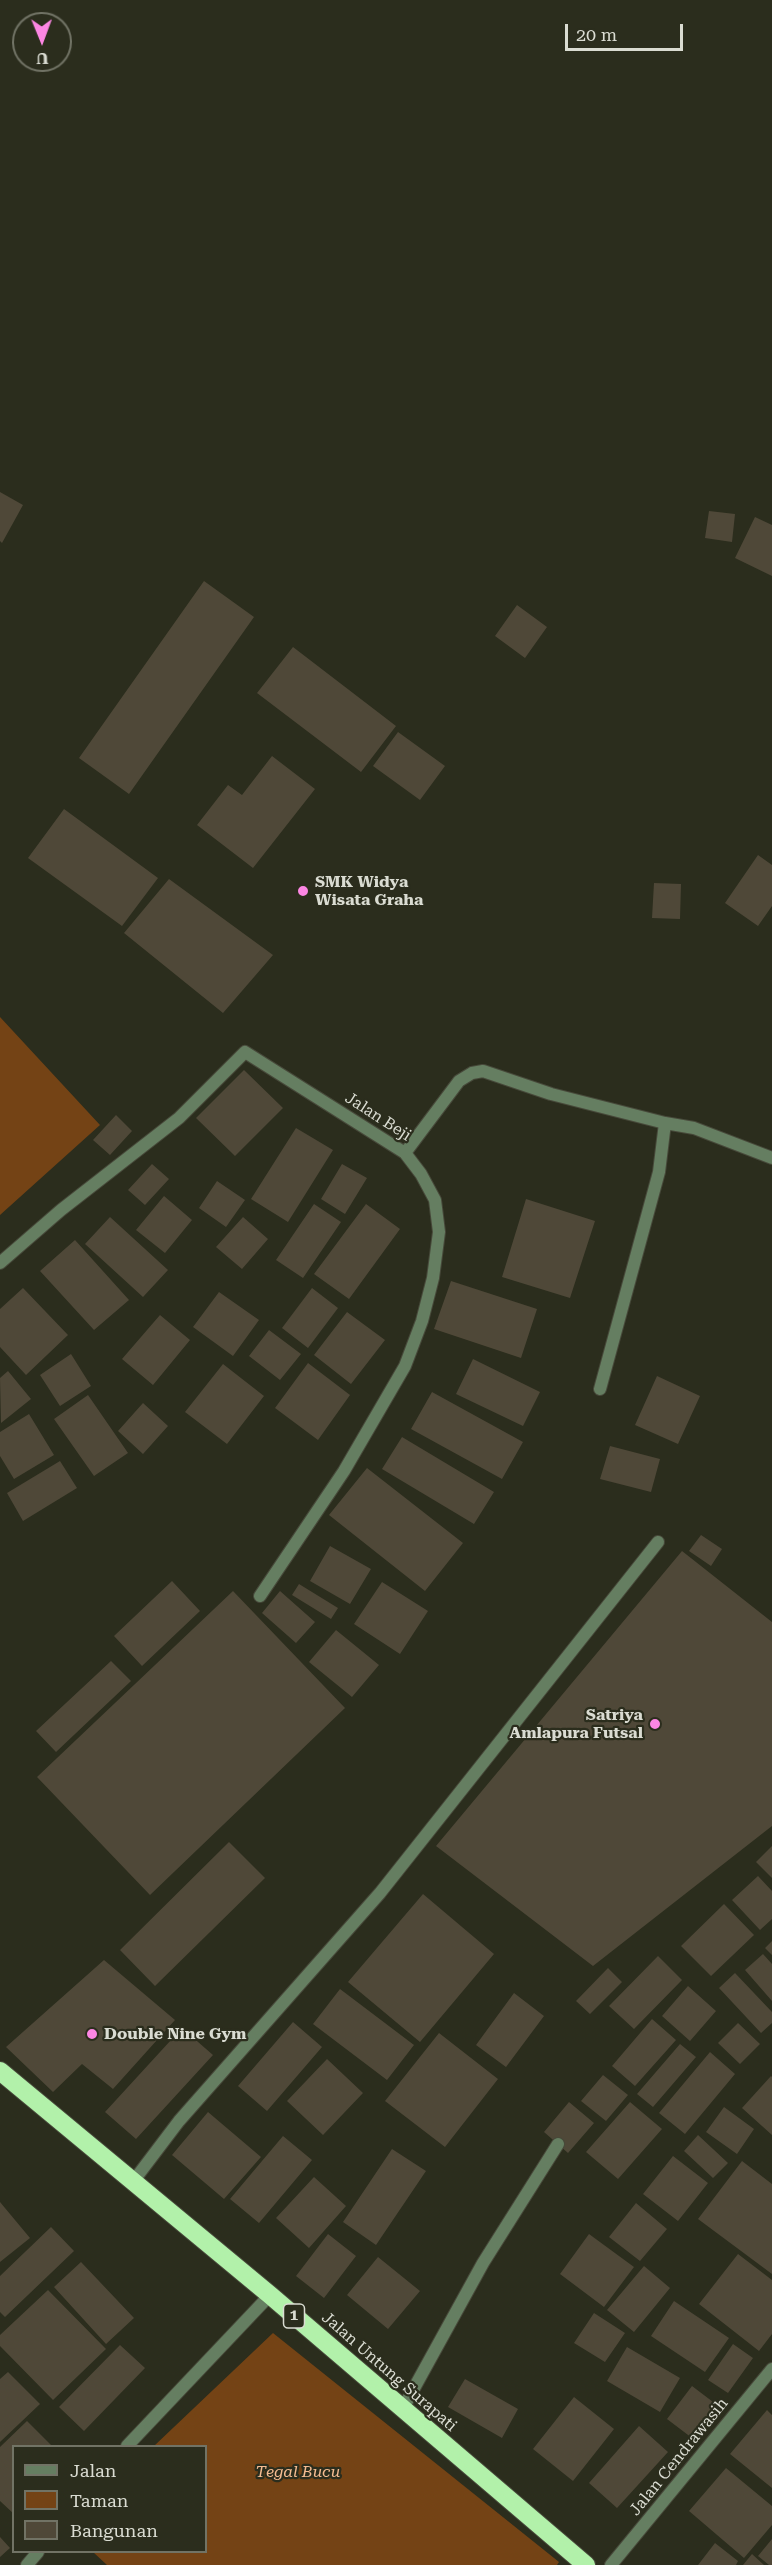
<!DOCTYPE html>
<style>
body{margin:0}
#map{position:relative;width:772px;height:2565px;overflow:hidden;background:#2b2d1d;font-family:"Roboto Serif",serif}
canvas{display:block}
.legend{position:absolute;left:12px;top:2445px;width:195px;height:108px;box-sizing:border-box;background:#2b2d1d;border:2px solid #717365;margin:0;padding:8px 10px;list-style:none;font-size:18px;color:#dadcd2}
.legend li{display:flex;align-items:center;gap:12px;height:30px}
.legend b{width:30px;border:2px solid #717365}
.north{position:absolute;left:12px;top:12px;width:60px;height:60px;box-sizing:border-box;background:#2b2d1d;border:2px solid #717365;border-radius:50%;rotate:179deg;font-size:16px;font-weight:700;line-height:24px;text-align:center;color:#dadcd2}
.north::after{content:'';display:block;margin:auto;width:21px;height:27px;background:#fc86e3;clip-path:polygon(50% 0,100% 100%,50% 72%,0 100%)}
.scale{position:absolute;left:565px;top:24px;width:118px;height:27px;box-sizing:border-box;border:3px solid #dadcd2;border-top:0;padding-left:8px;font-size:18px;line-height:21px;white-space:nowrap;color:#dadcd2;-webkit-text-stroke:4px #2b2d1d;paint-order:stroke}
</style>
<div id="map">
<canvas width="772" height="2565"></canvas>
<ul class="legend">
<li><b style="height:8px;background:#657e61"></b>Jalan</li>
<li><b style="height:16px;background:#744315"></b>Taman</li>
<li><b style="height:16px;background:#4f4838"></b>Bangunan</li>
</ul>
<div class="north">U</div>
<div class="scale">20 m</div>
</div>
<script>
const c = document.querySelector('canvas').getContext('2d');
c.lineJoin = 'round';
function fill(path, color) { c.fillStyle = color; c.fill(path, 'evenodd'); }
const shape = rows => new Path2D(rows.map(r => 'M' + r).join(''));
function trace(path, color, width, dash) { c.strokeStyle = color; c.lineWidth = width; c.lineCap = dash ? 'butt' : 'round'; c.setLineDash(dash || []); c.stroke(path); }
function write(font, color, halo, rows, align = 'center') {
  c.font = font + ' "Roboto Serif",serif'; c.lineWidth = 4.5; c.setLineDash([]); c.textBaseline = 'middle'; c.strokeStyle = halo; c.fillStyle = color; for (const [text, x, y, turn = 0] of rows) {
    c.save(); c.translate(x, y); c.rotate((+turn || 0) * Math.PI / 180); c.textAlign = isNaN(turn) ? turn : align; if (halo) c.strokeText(text, 0, 0); c.fillText(text, 0, 0); c.restore();
  }
}
const green = shape([
 [0,1017,100,1125,0,1215],
 [273,2333,559,2562,557,2565,107,2565,93,2552,206,2552,206,2446,154,2446]
]);
const building = shape([
 [0,492,23,505,2,543,0,541],
 [709,511,735,514,732,542,705,538],
 [755,517,772,525,772,576,735,558],
 [204,581,254,617,129,794,79,758],
 [517,605,547,627,525,658,495,636],
 [293,647,396,726,361,772,257,693],
 [398,732,445,766,420,800,373,766],
 [272,756,315,789,253,868,197,825,228,785,242,795],
 [64,809,158,878,122,926,28,858],
 [758,855,772,865,772,906,758,926,725,903],
 [169,879,273,955,223,1013,124,933],
 [654,883,681,884,680,919,652,918],
 [244,1070,283,1108,235,1156,196,1118],
 [116,1115,132,1131,110,1155,93,1140],
 [296,1128,333,1150,288,1222,251,1199],
 [152,1164,169,1179,145,1205,128,1190],
 [342,1164,367,1178,345,1214,321,1199],
 [217,1181,245,1200,226,1227,199,1208],
 [164,1196,192,1220,165,1253,136,1230],
 [526,1199,595,1221,570,1298,502,1277],
 [314,1204,341,1222,303,1278,276,1260],
 [366,1204,400,1229,349,1299,314,1274],
 [110,1217,168,1270,143,1297,85,1244],
 [243,1217,268,1239,242,1269,216,1247],
 [75,1240,129,1300,94,1330,40,1271],
 [451,1281,537,1309,521,1358,434,1329],
 [23,1288,68,1335,26,1375,0,1347,0,1309],
 [312,1288,338,1308,308,1348,282,1328],
 [219,1292,259,1320,233,1356,193,1327],
 [347,1312,385,1340,351,1384,314,1355],
 [160,1315,190,1340,153,1385,122,1359],
 [269,1330,301,1354,280,1380,249,1356],
 [71,1354,91,1386,60,1406,40,1375],
 [473,1359,540,1392,523,1426,456,1394],
 [308,1363,350,1395,318,1440,275,1408],
 [223,1364,264,1396,227,1444,185,1412],
 [8,1371,31,1399,1,1423,0,1378],
 [657,1376,700,1396,678,1444,635,1425],
 [432,1392,523,1442,502,1479,411,1429],
 [88,1395,128,1453,94,1476,54,1419],
 [143,1403,168,1426,143,1454,118,1431],
 [29,1414,54,1455,14,1479,0,1456,0,1432],
 [402,1437,494,1492,474,1524,382,1469],
 [610,1446,660,1459,651,1492,600,1479],
 [60,1461,77,1488,23,1521,7,1493],
 [367,1468,463,1543,425,1591,329,1515],
 [701,1535,722,1549,711,1566,689,1551],
 [330,1546,371,1569,350,1604,310,1581],
 [682,1551,772,1622,772,1826,593,1966,436,1846],
 [172,1581,200,1611,142,1666,114,1636],
 [382,1582,428,1611,400,1654,354,1624],
 [299,1584,338,1608,331,1619,292,1595],
 [233,1591,345,1708,150,1895,37,1777],
 [280,1591,315,1622,296,1643,262,1613],
 [336,1630,379,1665,352,1697,309,1662],
 [111,1661,131,1681,56,1752,36,1731],
 [229,1842,265,1878,155,1986,120,1950],
 [772,1846,772,1878,756,1862],
 [758,1876,772,1891,772,1919,760,1930,732,1900],
 [423,1894,494,1954,420,2042,348,1982],
 [724,1904,754,1935,711,1976,681,1946],
 [772,1941,772,1955,765,1948],
 [763,1954,772,1964,772,2001,745,1970],
 [658,1956,682,1980,634,2029,609,2006],
 [104,1960,175,2020,113,2089,82,2064,53,2092,6,2047],
 [608,1968,622,1982,590,2014,576,2001],
 [735,1973,772,2012,772,2023,761,2033,719,1988],
 [688,1986,716,2011,690,2041,662,2016],
 [340,1989,414,2045,387,2080,313,2024],
 [514,1993,544,2016,506,2067,476,2045],
 [652,2019,676,2040,635,2086,612,2066],
 [293,2022,322,2047,267,2111,238,2086],
 [738,2023,760,2044,740,2064,718,2043],
 [182,2028,213,2055,136,2139,105,2112],
 [439,2033,498,2079,445,2147,385,2101],
 [680,2044,696,2057,653,2107,637,2094],
 [710,2052,735,2074,685,2134,659,2113],
 [327,2059,363,2093,323,2135,287,2101],
 [603,2075,628,2095,606,2121,581,2101],
 [771,2076,772,2077,772,2135,742,2108],
 [569,2102,594,2123,568,2153,544,2132],
 [630,2102,662,2129,618,2179,586,2152],
 [724,2107,754,2129,737,2154,706,2132],
 [208,2112,261,2157,224,2199,172,2155],
 [698,2135,728,2163,713,2178,684,2151],
 [283,2136,312,2160,259,2223,230,2199],
 [392,2149,426,2171,376,2245,343,2222],
 [673,2156,708,2183,678,2221,643,2194],
 [742,2161,772,2184,772,2274,698,2219],
 [314,2177,346,2206,309,2248,276,2218],
 [0,2202,30,2238,0,2262],
 [636,2203,667,2229,640,2261,609,2237],
 [51,2227,74,2251,5,2317,0,2312,0,2276],
 [328,2234,356,2256,324,2298,296,2276],
 [589,2234,634,2267,604,2307,560,2274],
 [738,2254,772,2280,772,2334,759,2351,699,2304],
 [378,2257,420,2291,388,2329,347,2295],
 [81,2262,134,2318,106,2344,54,2287],
 [644,2266,670,2288,634,2332,607,2310],
 [48,2290,106,2349,53,2400,0,2346,0,2335],
 [674,2301,729,2338,705,2372,651,2336],
 [594,2313,625,2333,605,2362,574,2343],
 [733,2344,753,2358,728,2393,708,2380],
 [120,2345,145,2368,84,2431,59,2407],
 [627,2347,680,2378,660,2412,607,2381],
 [8,2372,40,2404,0,2442,0,2379],
 [465,2379,518,2409,502,2438,448,2407],
 [692,2386,717,2405,692,2438,667,2419],
 [574,2397,614,2429,573,2481,533,2449],
 [767,2410,772,2415,772,2488,730,2454],
 [27,2421,52,2446,14,2446,14,2514,0,2501,0,2447],
 [639,2426,668,2452,617,2508,589,2483],
 [726,2468,772,2506,772,2525,744,2558,689,2511],
 [0,2537,10,2548,0,2557],
 [772,2539,772,2565,769,2565,758,2556],
 [715,2543,738,2561,736,2565,698,2565],
 [752,2554,764,2565,743,2565]
]);
const lane = shape([
 [132,2183,179,2121,380,1893,658,1542]
]);
const street = shape([
 [665,1123,694,1128,772,1158],
 [405,1153,459,1081,472,1073,483,1071,551,1094,665,1123,659,1172,600,1389],
 [0,1263,61,1210,179,1118,245,1052,405,1153,421,1174,435,1200,439,1232,433,1278,422,1321,405,1366,344,1471,260,1596],
 [402,2410,483,2263,558,2144],
 [127,2446,270,2295],
 [27,2565,38,2552],
 [611,2565,772,2369]
]);
const highway = shape([
 [0,2071,270,2295,586,2565]
]);
const markers = [
 [303,891,6,"#fc86e3"],
 [655,1724,6,"#fc86e3"],
 [92,2034,6,"#fc86e3"]
];
const shields = [
 [294,2316,21]
];
const shieldNames = [
 ["1",294,2316]
];
const poiNames = [
 ["SMK Widya",315,882],
 ["Wisata Graha",315,900],
 ["Satriya",643,1715,"right"],
 ["Amlapura Futsal",643,1733,"right"],
 ["Double Nine Gym",104,2034]
];
const streetNames = [
 ["Jalan Beji",378,1117,33],
 ["Jalan Untung Surapati",389,2372,41],
 ["Jalan Cendrawasih",679,2457,-51]
];
const parkNames = [
 ["Tegal Bucu",298,2472]
];
fill(green, '#744315');
fill(building, '#4f4838');
trace(lane, '#47493a', 14);
trace(street, '#47493a', 14);
trace(highway, '#47493a', 20);
trace(lane, '#657e61', 12);
trace(street, '#657e61', 12);
trace(highway, '#b2f1aa', 18);
for (const [x, y, r, color] of markers) { const dot = new Path2D(); dot.arc(x, y, r, 0, 2 * Math.PI); c.fillStyle = color; c.fill(dot); trace(dot, '#2b2d1d', 2); }
for (const [x, y, w] of shields) { const box = new Path2D(); box.roundRect(x - w / 2, y - 12, w, 24, 4.5); c.fillStyle = '#2b2d1d'; c.fill(box); trace(box, '#dadcd2', 1.5); }
write('bold 15px', '#dadcd2', null, shieldNames);
write('bold 16px', '#dadcd2', '#2b2d1d', poiNames, 'left');
write('16px', '#dadcd2', '#2b2d1d', streetNames);
write('italic 16px', '#f5bc91', '#2b2d1d', parkNames);
</script>
